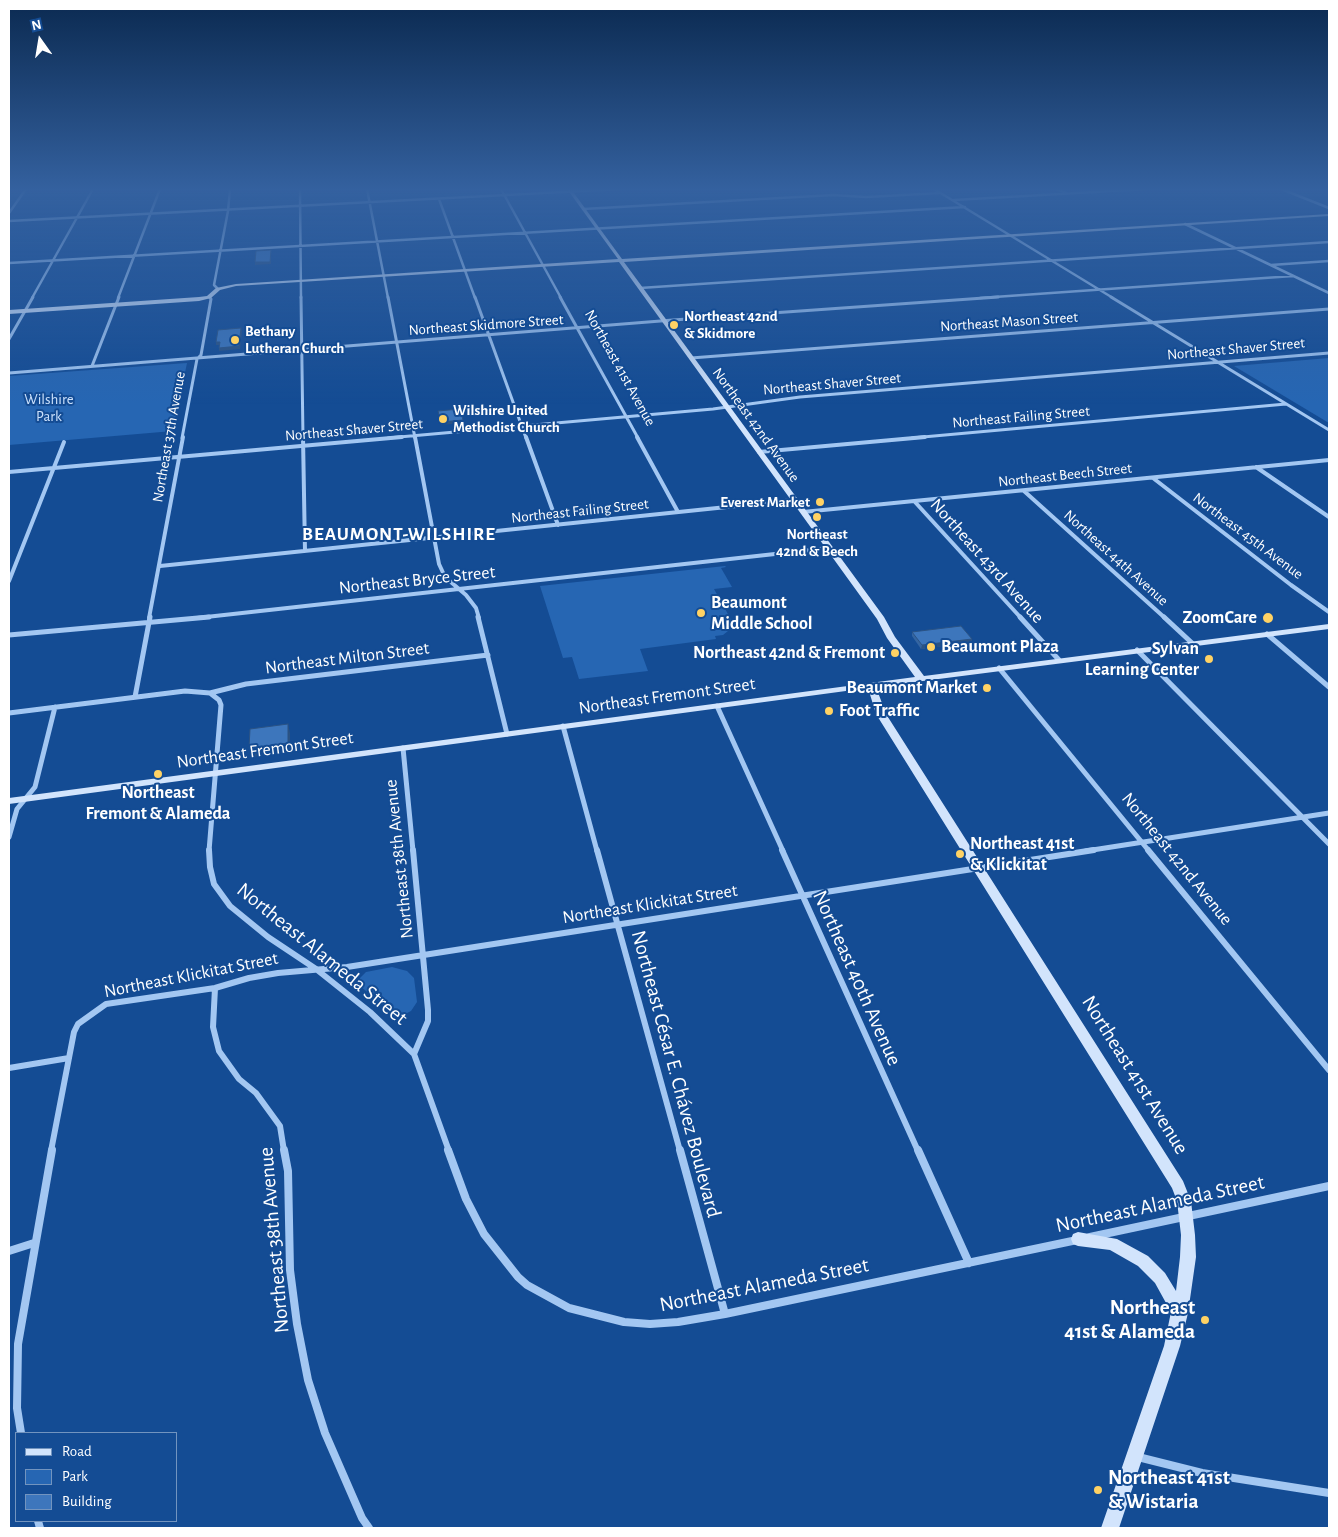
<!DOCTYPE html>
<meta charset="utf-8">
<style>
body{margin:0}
#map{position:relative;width:1338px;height:1537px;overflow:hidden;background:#144c94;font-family:"Alegreya Sans",sans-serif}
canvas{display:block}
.frame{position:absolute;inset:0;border:10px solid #fff;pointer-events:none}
.legend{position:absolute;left:15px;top:1432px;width:162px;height:90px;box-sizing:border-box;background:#144c94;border:1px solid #7294bf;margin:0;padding:6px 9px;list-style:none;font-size:15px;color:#fff}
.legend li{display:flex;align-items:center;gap:10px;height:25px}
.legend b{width:25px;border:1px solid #7294bf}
.north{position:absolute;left:15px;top:15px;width:50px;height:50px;-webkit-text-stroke:4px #144c94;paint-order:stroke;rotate:347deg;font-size:14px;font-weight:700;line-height:20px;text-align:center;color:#fff}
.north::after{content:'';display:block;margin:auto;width:18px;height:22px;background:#fff;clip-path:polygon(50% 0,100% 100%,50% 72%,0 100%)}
</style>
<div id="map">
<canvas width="1338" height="1537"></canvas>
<div class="frame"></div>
<ul class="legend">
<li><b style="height:6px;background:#d2e4fc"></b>Road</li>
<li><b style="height:14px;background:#2666b3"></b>Park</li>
<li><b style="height:14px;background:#3d76bc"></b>Building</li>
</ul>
<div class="north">N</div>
</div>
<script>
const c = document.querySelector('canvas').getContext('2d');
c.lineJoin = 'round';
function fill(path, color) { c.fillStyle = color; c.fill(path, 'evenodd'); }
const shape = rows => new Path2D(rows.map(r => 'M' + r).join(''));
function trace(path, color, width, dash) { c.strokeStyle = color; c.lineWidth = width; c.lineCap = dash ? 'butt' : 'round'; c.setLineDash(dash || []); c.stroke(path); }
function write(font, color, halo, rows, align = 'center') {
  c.font = font + ' "Alegreya Sans",sans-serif'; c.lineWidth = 4; c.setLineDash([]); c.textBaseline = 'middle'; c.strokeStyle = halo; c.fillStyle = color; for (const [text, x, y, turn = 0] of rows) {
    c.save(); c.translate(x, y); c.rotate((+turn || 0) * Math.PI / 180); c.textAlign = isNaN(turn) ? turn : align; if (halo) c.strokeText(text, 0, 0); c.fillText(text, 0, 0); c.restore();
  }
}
const green = shape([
 [1329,358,1329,423,1234,366],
 [187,363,173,431,9,445,9,376],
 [725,566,726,567,721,568,732,587,714,589,734,625,727,626,728,631,723,635,715,636,716,639,640,649,648,671,579,679,572,657,563,658,540,586],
 [392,967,407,971,414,978,417,1002,411,1011,405,1014,393,1013,360,986,360,978,366,972]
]);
const streetFar5 = shape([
 [367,189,388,298],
 [501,189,561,298],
 [934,189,1113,298],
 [1057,189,1066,193],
 [1281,189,1329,208],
 [300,191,301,298],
 [439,199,475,298],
 [954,200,1147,189],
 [583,209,833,195,866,197,940,193],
 [9,213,26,189],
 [9,221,620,189],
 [1185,224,1329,293],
 [9,263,965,207],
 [1271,265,1329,261],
 [640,288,1329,242],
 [218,289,214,285,228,211,230,189],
 [32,298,93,189],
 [118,298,160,189],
 [980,298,1293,276]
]);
const streetFar4 = shape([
 [301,297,303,438],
 [388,297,415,438],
 [475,297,526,438],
 [560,297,638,438],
 [1111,297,1329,430],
 [9,339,33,297],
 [691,358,1329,309],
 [92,366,119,297],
 [9,373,673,320,998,297],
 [182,438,197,359,201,355,211,299,209,297],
 [388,438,713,409,800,397,1329,353],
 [912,438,1286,404]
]);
const streetFar3 = shape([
 [303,437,305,551],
 [415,437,439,564,445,577,466,595,476,608,479,618],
 [526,437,558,525],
 [637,437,678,512],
 [759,452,925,437],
 [1256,467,1329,517],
 [9,472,402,437],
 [1153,478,1291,585,1329,612],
 [1024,491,1165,618],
 [915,502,1021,618],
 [803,512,1329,460],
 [160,566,794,500],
 [9,581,64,442],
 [149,618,183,437],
 [197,618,829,548]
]);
const streetFar2 = shape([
 [478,617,507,734],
 [1020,617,1059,660],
 [1164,617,1192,643],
 [1267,634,1329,687],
 [9,635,209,617],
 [1137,650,1329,844],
 [999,668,1149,851],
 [210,693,246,684,488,655],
 [135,697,150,617],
 [717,706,783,851],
 [9,713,185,691,210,693,219,700,221,705,209,851],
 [563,726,597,851],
 [403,748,413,851],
 [9,837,17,809,35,787,55,707],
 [1086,851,1329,813]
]);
const streetFar1 = shape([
 [209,850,210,867,214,884,230,906,268,937,316,969,370,1012,414,1054,449,1151],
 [413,850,428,1010,428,1021,414,1054],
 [597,850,680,1151],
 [782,850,918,1151],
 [1148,850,1329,1070],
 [215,988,213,1027,219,1051,239,1079,256,1093,280,1126,284,1151],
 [9,1068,69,1058],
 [51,1151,74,1032,78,1024,106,1004,215,988,249,978,278,973,347,967,1094,850]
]);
const street = shape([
 [284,1150,288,1171,290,1270,297,1324,308,1380,325,1433,362,1518,369,1528],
 [448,1150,466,1199,484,1234,518,1277,527,1285,569,1308,624,1322,650,1324,678,1322,725,1314,1077,1240],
 [680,1150,725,1314],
 [918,1150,969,1263],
 [1090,1237,1329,1186],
 [9,1251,34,1243],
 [21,1433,17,1408,18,1344,52,1150],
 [1138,1457,1202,1473,1329,1493],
 [38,1521,40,1528]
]);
const secondary = shape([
 [567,189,571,189,622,259,1329,214,1329,216,624,262,884,617,895,637,924,676,1329,624,1329,629,876,687,886,714,1183,1181,1191,1201,1195,1235,1196,1257,1188,1313,1180,1346,1119,1528,1101,1528,1164,1346,1171,1312,1155,1283,1138,1266,1110,1250,1078,1246,1073,1244,1071,1239,1073,1234,1078,1232,1117,1239,1148,1256,1165,1273,1176,1291,1180,1257,1181,1235,1177,1201,1172,1188,876,714,868,688,9,804,9,798,915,677,887,638,877,619,619,262,236,286,220,290,211,298,199,301,9,314,9,310,199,297,207,296,216,288,236,284,618,259,567,189]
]);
const wall = shape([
 [912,632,972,639,971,643,921,649,912,636]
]);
const shadedWall = shape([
 [271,250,271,264,255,265,255,262],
 [241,328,242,331,240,349,219,351,219,348],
 [216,342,220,342,221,345,216,345],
 [463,420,463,423,441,425,441,422],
 [972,639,971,643,921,649,922,645],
 [288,724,290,733,290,751,252,757,249,748]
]);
const building = shape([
 [271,250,270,262,255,262,256,251,271,250],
 [241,328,239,346,219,348,220,342,216,342,218,330,241,328],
 [460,409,463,420,441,422,438,411,460,409],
 [961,626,972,639,922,645,912,632,961,626],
 [288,724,288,743,249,748,250,729,288,724]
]);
const markers = [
 [674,325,5,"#ffd264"],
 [235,340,5,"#ffd264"],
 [443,419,5,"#ffd264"],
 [820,502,5,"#ffd264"],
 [817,517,5,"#ffd264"],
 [701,613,5,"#ffd264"],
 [1268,618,6,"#ffd264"],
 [931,647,5,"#ffd264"],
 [895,653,5,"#ffd264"],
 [1209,659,5,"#ffd264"],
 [987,688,5,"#ffd264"],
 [829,711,5,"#ffd264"],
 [158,774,5,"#ffd264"],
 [960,854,5,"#ffd264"],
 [1205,1320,5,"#ffd264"],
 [1098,1490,5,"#ffd264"]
];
const farPoinames = [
 ["Northeast 42nd",684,316],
 ["& Skidmore",684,333],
 ["Bethany",245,331],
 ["Lutheran Church",245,348],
 ["Wilshire United",453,410],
 ["Methodist Church",453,427],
 ["Everest Market",810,502,"right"],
 ["Northeast",817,534,"center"],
 ["42nd & Beech",817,551,"center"]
];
const farStreetnames = [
 ["Northeast Mason Street",1009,322,-4],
 ["Northeast Skidmore Street",486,325,-4],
 ["Northeast Shaver Street",1236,349,-5],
 ["Northeast 41st Avenue",620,368,61],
 ["Northeast Shaver Street",832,384,-5],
 ["Northeast Failing Street",1021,417,-5],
 ["Northeast 42nd Avenue",756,425,54],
 ["Northeast Shaver Street",354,430,-5],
 ["Northeast 37th Avenue",169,437,-80],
 ["Northeast Beech Street",1065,475,-6],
 ["Northeast Failing Street",580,511,-6],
 ["Northeast 45th Avenue",1248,536,37],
 ["Northeast 44th Avenue",1116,558,42]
];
const farParknames = [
 ["Wilshire",49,399],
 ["Park",49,416]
];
const streetNames = [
 ["Northeast 43rd Avenue",987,561,48],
 ["Northeast Bryce Street",417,580,-6],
 ["Northeast Milton Street",347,658,-7],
 ["Northeast Fremont Street",667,696,-8],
 ["Northeast Fremont Street",265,750,-8],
 ["Northeast 38th Avenue",399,859,-96],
 ["Northeast 42nd Avenue",1177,859,51],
 ["Northeast Klickitat Street",650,904,-9],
 ["Northeast Klickitat Street",191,975,-11]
];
const poiNames = [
 ["Beaumont",711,603],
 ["Middle School",711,624],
 ["ZoomCare",1257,618,"right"],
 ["Beaumont Plaza",941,647],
 ["Sylvan",1199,649,"right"],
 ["Learning Center",1199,670,"right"],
 ["Northeast 42nd & Fremont",885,653,"right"],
 ["Beaumont Market",977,688,"right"],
 ["Foot Traffic",839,711],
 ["Northeast",158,793,"center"],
 ["Fremont & Alameda",158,814,"center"],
 ["Northeast 41st",970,844],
 ["& Klickitat",970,865]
];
const farDistrictnames = [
 ["BEAUMONT-WILSHIRE",399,534]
];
const nearStreetnames = [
 ["Northeast Alameda Street",322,954,39],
 ["Northeast 40th Avenue",857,978,66],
 ["Northeast César E. Chávez Boulevard",676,1074,75],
 ["Northeast 41st Avenue",1135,1075,58],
 ["Northeast Alameda Street",1160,1204,-12],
 ["Northeast 38th Avenue",274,1240,-95],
 ["Northeast Alameda Street",764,1285,-11]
];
const nearPoinames = [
 ["Northeast",1195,1308],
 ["41st & Alameda",1195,1332],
 ["Northeast 41st",1108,1478,"left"],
 ["& Wistaria",1108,1502,"left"]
];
fill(green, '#2666b3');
trace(streetFar5, '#a3c7f2', 2.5);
trace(streetFar4, '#a3c7f2', 3);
trace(streetFar3, '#a3c7f2', 4);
trace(streetFar2, '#a3c7f2', 5);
trace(streetFar1, '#a3c7f2', 6);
trace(street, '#a3c7f2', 8);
fill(secondary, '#d2e4fc');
fill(wall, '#3465a2');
fill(shadedWall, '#2b5384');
fill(building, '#3d76bc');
trace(building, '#2b5384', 1);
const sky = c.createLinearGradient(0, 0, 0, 404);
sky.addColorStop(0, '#0b2a51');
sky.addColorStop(0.47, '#34619f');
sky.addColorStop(1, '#34619f00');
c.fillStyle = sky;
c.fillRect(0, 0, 1338, 404);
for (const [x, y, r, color] of markers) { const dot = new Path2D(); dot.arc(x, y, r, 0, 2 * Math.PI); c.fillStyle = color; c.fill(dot); trace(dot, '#144c94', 2); }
write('bold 15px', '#fff', '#144c94', farPoinames, 'left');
write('15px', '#fff', '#144c94', farStreetnames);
write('15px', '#cbe1fc', '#144c94', farParknames);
write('18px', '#fff', '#144c94', streetNames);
write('bold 18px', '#fff', '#144c94', poiNames, 'left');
c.letterSpacing = '1px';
write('bold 19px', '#fff', '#144c94', farDistrictnames);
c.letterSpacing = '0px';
write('21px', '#fff', '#144c94', nearStreetnames);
write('bold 21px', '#fff', '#144c94', nearPoinames, 'right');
</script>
